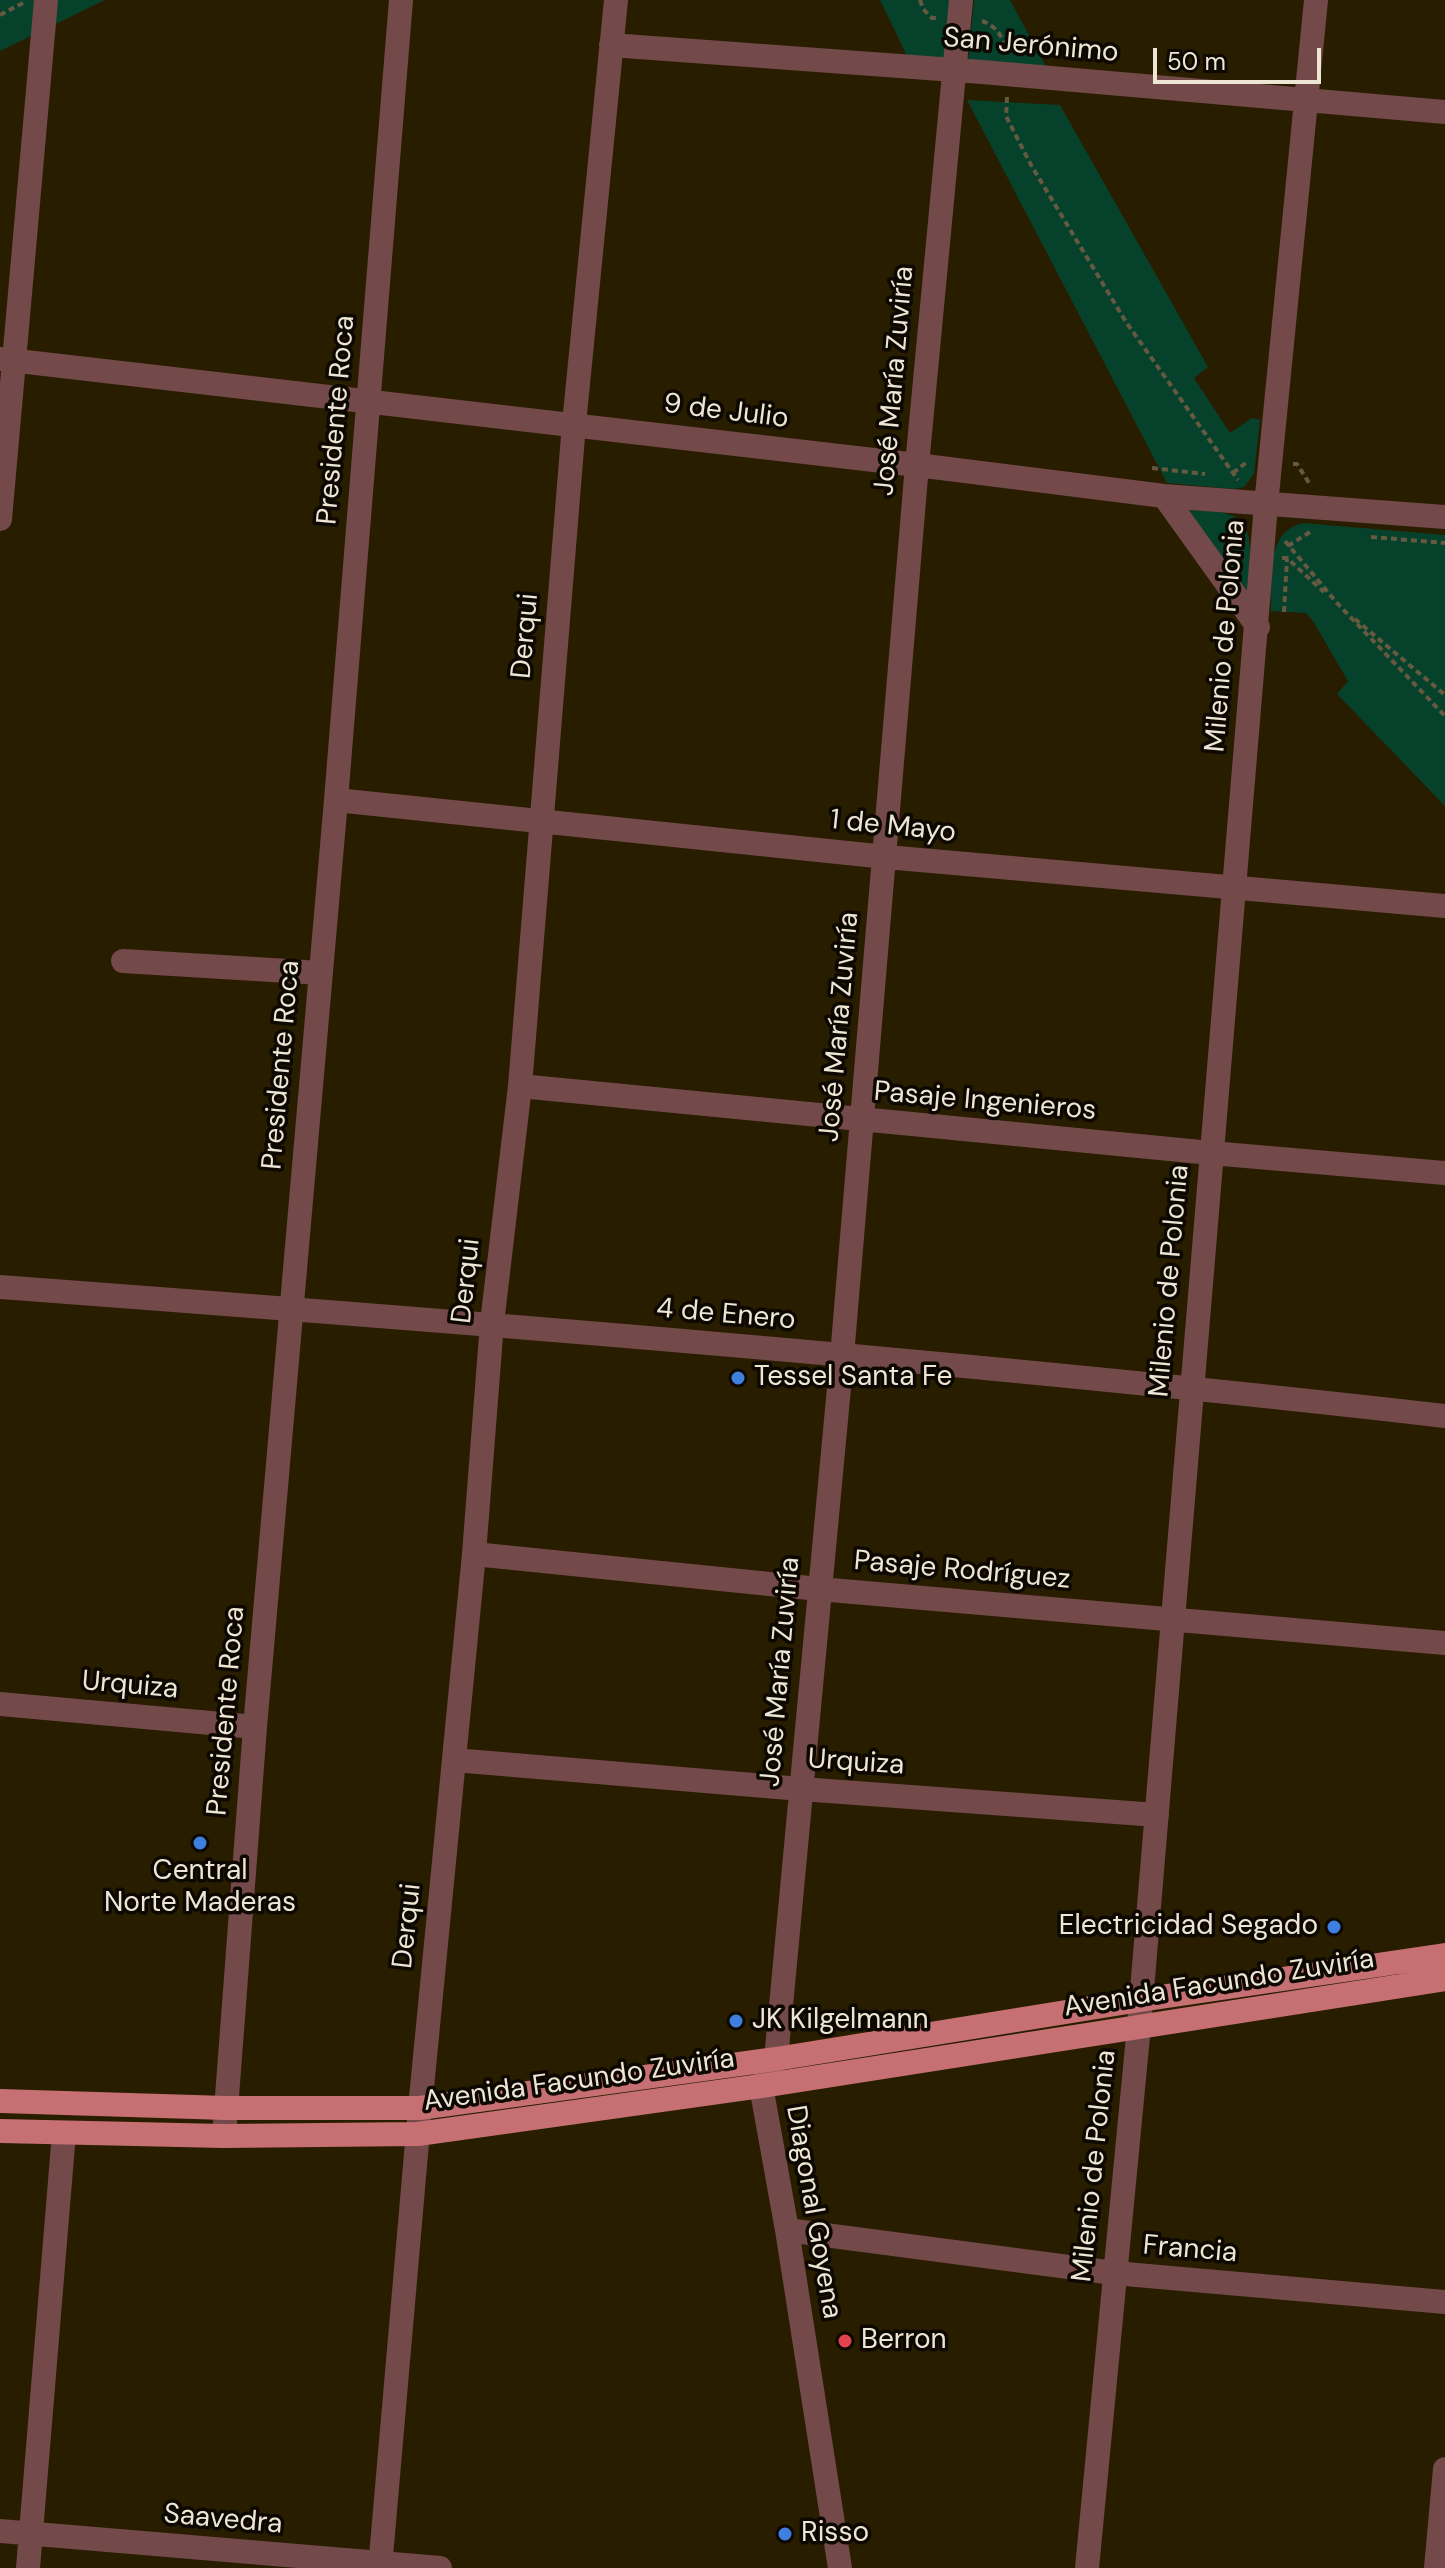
<!DOCTYPE html>
<meta charset="utf-8">
<style>
body{margin:0}
#map{position:relative;width:1445px;height:2568px;overflow:hidden;background:#291d00;font-family:"DM Sans",sans-serif}
canvas{display:block}
.scale{position:absolute;left:1153px;top:48px;width:168px;height:36px;box-sizing:border-box;border:4px solid #eee6d5;border-top:0;padding-left:10px;font-size:24px;line-height:28px;white-space:nowrap;color:#eee6d5;-webkit-text-stroke:6px #0d0801;paint-order:stroke}
</style>
<div id="map">
<canvas width="1445" height="2568"></canvas>
<div class="scale">50 m</div>
</div>
<script>
const ctx = document.querySelector('canvas').getContext('2d');
ctx.lineJoin = 'round';
function fillPath(path, color) {
  ctx.fillStyle = color;
  ctx.fill(path, 'evenodd');
}
function stroke(path, color, width, dash) {
  ctx.strokeStyle = color;
  ctx.lineWidth = width;
  ctx.lineCap = dash ? 'butt' : 'round';
  ctx.setLineDash(dash || []);
  ctx.stroke(path);
}
function label(font, color, halo, rows, align = 'center') {
  ctx.font = font + ' "DM Sans",sans-serif';
  ctx.lineWidth = 7;
  ctx.setLineDash([]);
  ctx.textBaseline = 'middle';
  ctx.strokeStyle = halo;
  ctx.fillStyle = color;
  for (const [text, x, y, turn = 0] of rows) {
    ctx.save();
    ctx.translate(x, y);
    ctx.rotate((+turn || 0) * Math.PI / 180);
    ctx.textAlign = isNaN(turn) ? turn : align;
    if (halo) ctx.strokeText(text, 0, 0);
    ctx.fillText(text, 0, 0);
    ctx.restore();
  }
}
const green = new Path2D(`
 M 0,0 L 105,0 L 0,51 Z
 M 880,0 L 949,0 L 944,66 L 911,64 Z
 M 974,0 L 1010,0 L 1047,69 L 968,63 Z
 M 967,100 L 1060,105 L 1208,367 L 1194,378 L 1230,433 L 1252,418 L 1260,420 L 1254,474 L 1244,487 L 1234,489 L 1167,483 Z
 M 1186,510 C 1200,511 1218,510 1231,515 C 1259,525 1248,569 1247,592 Z
 M 1303,523 L 1445,535 L 1445,806 L 1337,694 L 1348,681 L 1313,621 L 1306,613 L 1271,611 C 1273,578 1264,533 1303,523 Z`);
const path = new Path2D(`
 M 920,0 L 923,9 L 932,18 L 937,18
 M 0,15 L 23,3
 M 982,21 C 997,26 1003,38 1008,52
 M 1007,97 L 1006,116 L 1031,165 L 1126,322 L 1238,480
 M 1293,464 L 1297,464 L 1311,486
 M 1152,468 L 1205,474
 M 1233,473 L 1248,461
 M 1371,537 L 1445,543
 M 1285,541 L 1337,603 L 1445,716
 M 1288,546 L 1310,532
 M 1282,558 L 1287,558 L 1324,592
 M 1284,612 L 1287,559
 M 1355,619 L 1445,695`);
const minor = new Path2D(`
 M 611,45 L 982,72 L 1445,112
 M 0,359 L 917,465 L 1164,496 L 1445,517
 M 1164,496 L 1258,627
 M 0,519 L 46,0
 M 336,800 L 886,857 L 1445,906
 M 123,961 L 321,973
 M 520,1086 L 1211,1153 L 1445,1173
 M 0,1287 C 482,1323 964,1361 1445,1416
 M 474,1554 L 819,1589 L 1445,1643
 M 0,1704 L 255,1727
 M 454,1760 L 801,1789 L 1157,1815
 M 224,2136 L 255,1727 L 336,800 L 401,0
 M 787,2230 L 1114,2273 L 1445,2302
 M 0,2531 L 440,2568
 M 28,2568 L 64,2133
 M 380,2568 L 420,2108 L 474,1554 L 492,1323 L 520,1086 L 574,424 L 616,0
 M 840,2568 L 787,2230 L 761,2086 L 776,2059 L 842,1356 L 917,465 L 961,0
 M 1087,2568 L 1139,2026 L 1266,505 L 1316,0
 M 1436,2568 L 1445,2469`);
const major = new Path2D(`
 M 0,2101 L 226,2108 L 420,2108 L 776,2059 L 1140,2000 L 1445,1955
 M 0,2131 L 224,2136 L 418,2134 L 761,2086 L 1445,1979`);
const markers = [
 [738,1378,8,"#3f7fe0"],
 [200,1843,8,"#3f7fe0"],
 [1334,1927,8,"#3f7fe0"],
 [736,2021,8,"#3f7fe0"],
 [845,2341,8,"#e0444e"],
 [785,2534,8,"#3f7fe0"]
];
const streetNames = [
 ["San Jerónimo",1031,46,5],
 ["José María Zuviría",895,381,-85],
 ["9 de Julio",726,412,7],
 ["Presidente Roca",337,420,-85],
 ["Derqui",526,636,-85],
 ["Milenio de Polonia",1226,636,-85],
 ["1 de Mayo",893,827,6],
 ["José María Zuviría",840,1027,-85],
 ["Presidente Roca",282,1065,-85],
 ["Pasaje Ingenieros",985,1102,5],
 ["Derqui",467,1281,-84],
 ["Milenio de Polonia",1170,1281,-85],
 ["4 de Enero",726,1315,5],
 ["Pasaje Rodríguez",962,1571,5],
 ["José María Zuviría",781,1672,-85],
 ["Urquiza",130,1686,5],
 ["Presidente Roca",227,1711,-85],
 ["Urquiza",856,1763,4],
 ["Derqui",408,1926,-84],
 ["Avenida Facundo Zuviría",1219,1984,-9],
 ["Avenida Facundo Zuviría",579,2081,-8],
 ["Milenio de Polonia",1095,2166,-84],
 ["Diagonal Goyena",813,2212,80],
 ["Francia",1190,2250,5],
 ["Saavedra",223,2520,5]
];
const poiNames = [
 ["Tessel Santa Fe",754,1378],
 ["Central",200,1872,"center"],
 ["Norte Maderas",200,1904,"center"],
 ["Electricidad Segado",1318,1927,"right"],
 ["JK Kilgelmann",752,2021],
 ["Berron",861,2341],
 ["Risso",801,2534]
];
fillPath(green, '#06422b');
stroke(path, '#655a41', 4, [6, 4]);
stroke(minor, '#73494a', 24);
stroke(major, '#c67073', 24);
for (const [x, y, r, color] of markers) {
  const dot = new Path2D();
  dot.arc(x, y, r, 0, 2 * Math.PI);
  ctx.fillStyle = color;
  ctx.fill(dot);
  stroke(dot, '#0d0801', 3);
}
label('28px', '#eee6d5', '#0d0801', streetNames);
label('28px', '#eee6d5', '#0d0801', poiNames, 'left');
</script>
